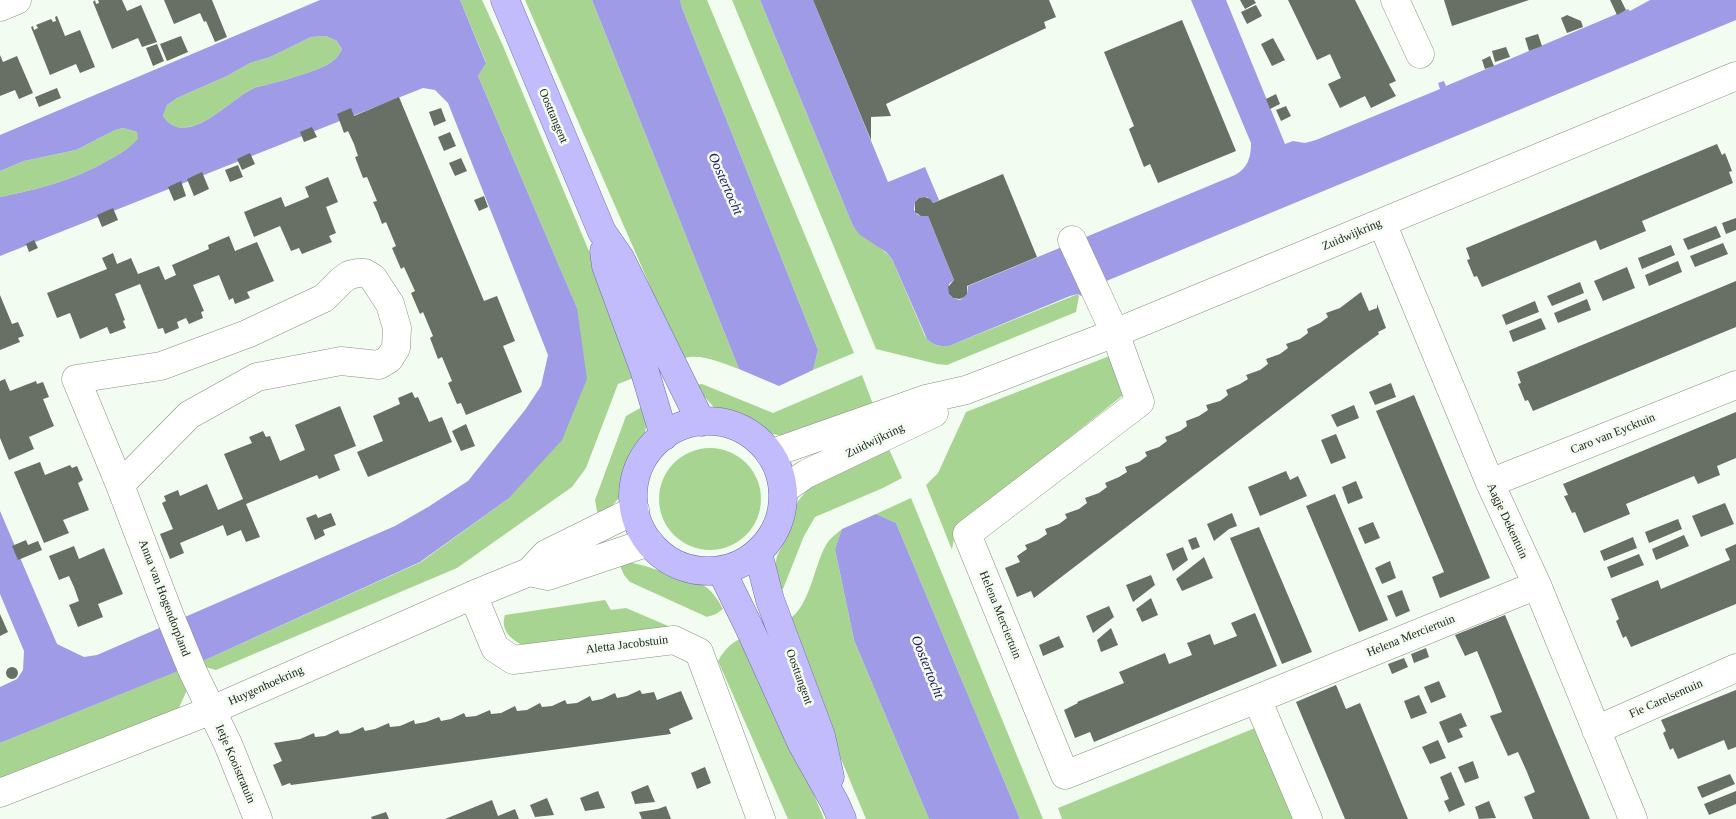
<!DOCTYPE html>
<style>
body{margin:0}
canvas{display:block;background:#f3fcf0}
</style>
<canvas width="1736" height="819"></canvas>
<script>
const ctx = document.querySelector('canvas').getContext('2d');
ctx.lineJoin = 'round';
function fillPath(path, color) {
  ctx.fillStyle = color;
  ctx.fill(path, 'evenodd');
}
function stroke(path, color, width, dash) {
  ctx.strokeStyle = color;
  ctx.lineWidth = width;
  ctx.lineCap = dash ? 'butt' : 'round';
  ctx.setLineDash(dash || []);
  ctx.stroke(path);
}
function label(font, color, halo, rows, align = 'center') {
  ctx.font = font + ' "Times New Roman",serif';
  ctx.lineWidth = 5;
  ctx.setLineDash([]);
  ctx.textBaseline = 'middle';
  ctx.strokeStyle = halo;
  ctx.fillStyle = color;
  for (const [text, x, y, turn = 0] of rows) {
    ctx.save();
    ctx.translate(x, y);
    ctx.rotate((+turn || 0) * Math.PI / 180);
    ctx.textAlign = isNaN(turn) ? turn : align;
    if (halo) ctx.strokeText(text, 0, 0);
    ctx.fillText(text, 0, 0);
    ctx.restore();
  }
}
const green = new Path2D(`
 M 460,0 L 482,0 L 503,46 L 641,375 L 618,384 L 586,468 L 572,487 L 457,568 L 216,670 L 205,667 L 203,661 L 421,562 L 508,499 L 577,308 L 478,76 L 486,62 Z
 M 525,0 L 592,0 L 739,369 C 723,364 699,352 682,359 Z
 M 680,0 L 707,0 L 854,353 L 813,370 L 818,350 L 682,8 Z
 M 732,0 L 760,0 L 853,226 C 864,240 881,245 892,259 L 925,336 C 931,345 939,347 949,346 L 1078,294 L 1079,296 L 1076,312 L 947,365 L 937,364 L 876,349 Z
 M 326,36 L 337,41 L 342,49 C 339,55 336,59 330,63 C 323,69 280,82 269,84 C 264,86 259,86 254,88 C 234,98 208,125 188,127 C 176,129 170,126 163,116 L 167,105 L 177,98 L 227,76 L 250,63 L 270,57 L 311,37 Z
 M 123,128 L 137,132 L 139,139 C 129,149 118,155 107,161 C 72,181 39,189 0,197 L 0,171 L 24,161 L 76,150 L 115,130 Z
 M 1112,355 L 1127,392 L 963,522 L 954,538 L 952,550 L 926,485 L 938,473 L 966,412 Z
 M 862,375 L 874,407 L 784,436 L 772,434 L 745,421 L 719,413 L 694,385 L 702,384 L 773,413 Z
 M 642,407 C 653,429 639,448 631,469 C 628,477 626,487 622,494 C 616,503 608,509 599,515 L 597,511 L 595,500 L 626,416 Z
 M 888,447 L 902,478 L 883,488 L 815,517 L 804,536 L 783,589 L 778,590 L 774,568 L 777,556 L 787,536 L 798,501 L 814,482 Z
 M659 499a51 51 0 1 1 102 0a51 51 0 1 1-102 0Z
 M 911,498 L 1043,819 L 1020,819 L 896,523 L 876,514 Z
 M 842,529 L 835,549 L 854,640 L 929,819 L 866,819 L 784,622 C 810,611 813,567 826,545 C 830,538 836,534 842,529 Z
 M 624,562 C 647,564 664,573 684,580 C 691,582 701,583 706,587 C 714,593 718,600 723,609 L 716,614 L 707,617 L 630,582 L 624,575 L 620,566 Z
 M 605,600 L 611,610 L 626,608 L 673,628 L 523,645 C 511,640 500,630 505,615 Z
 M 748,635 L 824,819 L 788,819 L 718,661 C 726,647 733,641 748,635 Z
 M 180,670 L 188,688 L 177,712 L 0,785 L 0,743 Z
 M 1255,728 L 1293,819 L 1062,819 L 1058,808 Z`);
const water = new Path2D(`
 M 320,0 L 460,0 L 486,63 L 478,76 L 577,308 L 587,379 L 562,440 L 508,499 L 420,562 L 203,661 L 0,743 L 0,687 L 17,679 L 23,670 L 24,651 L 0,594 L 0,511 L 57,644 L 84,657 L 97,655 L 395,526 L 428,507 L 468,481 L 525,410 L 541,386 L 548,355 L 448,103 L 435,90 L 423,88 L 0,256 L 0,197 C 39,189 72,181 107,161 C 118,155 129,149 138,139 L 137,132 L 123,128 L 115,130 L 76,150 L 24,161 L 0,171 L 0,135 ZM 326,36 L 337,41 L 342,49 C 339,55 336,59 330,63 C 323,69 280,82 269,84 C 264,86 259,86 254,88 C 234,98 209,124 189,127 C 177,129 170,126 163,116 L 167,105 L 177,98 L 227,76 L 250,63 L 270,57 L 311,37 Z
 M 592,0 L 680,0 L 682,8 L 818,350 L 813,370 L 779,386 L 739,369 Z
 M 760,0 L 813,0 L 888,182 L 925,167 L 939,200 L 933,203 L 927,197 L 919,198 L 915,202 L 914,210 L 918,215 L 928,216 L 954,280 L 949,284 L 949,294 L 953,298 L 960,300 L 967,294 L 968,286 L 1235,175 C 1248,168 1251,157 1251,143 L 1191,0 L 1226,0 L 1285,144 L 1293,141 L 1305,143 L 1316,140 L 1440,89 L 1438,83 L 1444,81 L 1446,86 L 1626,10 L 1628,9 L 1630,11 L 1650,0 L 1736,0 L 1736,20 L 1104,282 L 1105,286 L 1081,296 L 1078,294 L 1070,296 L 949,346 C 940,347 933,345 927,339 L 892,259 L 886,252 L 860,235 L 853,226 Z
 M 876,514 L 896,523 L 1020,819 L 929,819 L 854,640 L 835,549 L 842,529 Z`);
const building = new Path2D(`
 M 95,0 L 96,4 L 99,3 L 98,0 L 122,0 L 127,11 L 141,5 L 157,42 L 142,47 L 138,38 L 112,49 L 93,2 Z
 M 164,0 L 212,0 L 227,37 L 215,42 L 206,21 L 204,22 L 200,13 L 174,24 Z
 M 813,0 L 1049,0 L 1056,17 L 1044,22 L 1046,28 L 886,104 L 891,116 L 871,117 L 871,140 Z
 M 1240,0 L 1254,0 L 1256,3 L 1245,9 Z
 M 1288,0 L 1355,0 L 1396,81 L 1389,84 L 1396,96 L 1371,108 L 1365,96 L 1340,108 L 1328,84 L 1341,78 L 1330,54 L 1317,60 Z
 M 1444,0 L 1529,0 L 1452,26 Z
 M 1610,0 L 1621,0 L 1626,10 L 1617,15 Z
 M 1256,5 L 1262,16 L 1247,24 L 1241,12 Z
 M 1567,15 L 1581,21 L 1583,27 L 1567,33 L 1561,18 Z
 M 57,16 L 65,36 L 80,30 L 95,67 L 80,73 L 76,64 L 50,75 L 31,27 L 33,26 L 34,30 L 38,28 L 36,25 L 51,19 L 53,22 L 56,21 L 55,17 Z
 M 1182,20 L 1236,151 L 1158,183 L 1150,164 L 1144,167 L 1129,129 L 1134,126 L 1104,52 Z
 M 1538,34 L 1542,46 L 1529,51 L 1525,38 Z
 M 181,36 L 188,52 L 167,61 L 160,44 Z
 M 1273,38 L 1285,60 L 1272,66 L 1267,56 L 1274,52 L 1267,56 L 1261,44 Z
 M 157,44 L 164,61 L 153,66 L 146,48 Z
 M 1506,47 L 1510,57 L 1495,62 L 1492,51 Z
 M 0,55 L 3,62 L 17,56 L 33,93 L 19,99 L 15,90 L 0,96 Z
 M 1490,56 L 1494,66 L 1485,69 L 1482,60 Z
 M 57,88 L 61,98 L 39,107 L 35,97 Z
 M 1276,94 L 1280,104 L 1270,109 L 1266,99 Z
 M 399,97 L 484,301 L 497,296 L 515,341 L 503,346 L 522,392 L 466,415 L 461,403 L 457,404 L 448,383 L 452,381 L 442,357 L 438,359 L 430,338 L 433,336 L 423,312 L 420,314 L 411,293 L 415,291 L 404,267 L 401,269 L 392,248 L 396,246 L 386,222 L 382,224 L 378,213 L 373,202 L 377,201 L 367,177 L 363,178 L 355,157 L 358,156 L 354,144 L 348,131 L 344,133 L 337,114 L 351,108 L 354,116 Z
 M 1286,106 L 1291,116 L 1281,121 L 1276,110 Z
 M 441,108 L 446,121 L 434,126 L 429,112 Z
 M 312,127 L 317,137 L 304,142 L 300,132 Z
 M 450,132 L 456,146 L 444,151 L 438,137 Z
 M 1717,144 L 1722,155 L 1725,153 L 1732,171 L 1729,172 L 1733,183 L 1642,221 L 1646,231 L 1600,250 L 1596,240 L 1482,287 L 1477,276 L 1474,277 L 1467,260 L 1470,259 L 1466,248 Z
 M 250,153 L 255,164 L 242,170 L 237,159 Z
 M 461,158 L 467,171 L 455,176 L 449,163 Z
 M 238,165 L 243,177 L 230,182 L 225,170 Z
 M 202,172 L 209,189 L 194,196 L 187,179 Z
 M 1003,174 L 1037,257 L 967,286 L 967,294 L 964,297 L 960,299 L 953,298 L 949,294 L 948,287 L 954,280 L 928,216 L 921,216 L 915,212 L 915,202 L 919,198 L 925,197 L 930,199 L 933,203 Z
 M 328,177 L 338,202 L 326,207 L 336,233 L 329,236 L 332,242 L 302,254 L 299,248 L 291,251 L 280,226 L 254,237 L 244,212 L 281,197 L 285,207 L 309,197 L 305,187 Z
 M 181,181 L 186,196 L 174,201 L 168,187 Z
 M 484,196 L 488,207 L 479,211 L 474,200 Z
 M 113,208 L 118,220 L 102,227 L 97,215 Z
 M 1736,218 L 1736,230 L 1726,234 L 1722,223 Z
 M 1716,226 L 1721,237 L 1688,250 L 1683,239 Z
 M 229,236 L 235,251 L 257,242 L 274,281 L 247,292 L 250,298 L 235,304 L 233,298 L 229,300 L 219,275 L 193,285 L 204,311 L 201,312 L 203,318 L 189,324 L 186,318 L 177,322 L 179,328 L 165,334 L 163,328 L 158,329 L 140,284 L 115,294 L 125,320 L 123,321 L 126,328 L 110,334 L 107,327 L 80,339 L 70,313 L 57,318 L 47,293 L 107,269 L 102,258 L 113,253 L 117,264 L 131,258 L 138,274 L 159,266 L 165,280 L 176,275 L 172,265 L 209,249 L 208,245 Z
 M 34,240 L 38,248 L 29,252 L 26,244 Z
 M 1723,243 L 1728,254 L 1695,267 L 1690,256 Z
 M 1671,245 L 1675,255 L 1642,269 L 1638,258 Z
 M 1678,261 L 1682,272 L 1649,286 L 1645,275 Z
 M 1627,267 L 1635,288 L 1603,301 L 1594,281 Z
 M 1736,281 L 1736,327 L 1533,411 L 1528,400 L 1525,401 L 1518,384 L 1521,383 L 1517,372 Z
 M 1580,282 L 1584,293 L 1552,306 L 1547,296 Z
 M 1361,292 L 1369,311 L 1377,308 L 1377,304 L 1386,328 L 1378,332 L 1379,334 L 1357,350 L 1034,598 L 1031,591 L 1017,597 L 1005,568 L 1020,562 L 1017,556 L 1027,549 L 1025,545 L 1038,540 L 1047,534 L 1045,529 L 1059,524 L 1067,518 L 1065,514 L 1079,509 L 1087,503 L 1085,498 L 1099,493 L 1107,487 L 1105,483 L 1119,477 L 1127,472 L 1125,467 L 1139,462 L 1147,456 L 1145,452 L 1159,447 L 1167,441 L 1165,437 L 1180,431 L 1187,426 L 1186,421 L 1199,416 L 1208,410 L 1206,405 L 1220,401 L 1228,395 L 1226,390 L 1240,384 L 1248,379 L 1246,375 L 1260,370 L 1268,364 L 1266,359 L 1280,354 L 1288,348 L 1286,344 L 1300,339 L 1308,333 L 1307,329 L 1320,323 L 1328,317 L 1326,313 L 1340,308 Z
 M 0,295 L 12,324 L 18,322 L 24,336 L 18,338 L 20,342 L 0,350 Z
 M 1587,299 L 1591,310 L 1558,323 L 1554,313 Z
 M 1535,301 L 1539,312 L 1506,325 L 1502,315 Z
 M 1541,318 L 1546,329 L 1513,342 L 1509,331 Z
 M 5,379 L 10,391 L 36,381 L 37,384 L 43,382 L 49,397 L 43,399 L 54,426 L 29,437 L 34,449 L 9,460 L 0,438 L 0,381 Z
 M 1391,383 L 1396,397 L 1375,405 L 1369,392 Z
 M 412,392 L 415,398 L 418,397 L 429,422 L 442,417 L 452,442 L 368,477 L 357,452 L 383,441 L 373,416 L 400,404 L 398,398 Z
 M 1414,395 L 1490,578 L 1440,598 L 1432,577 L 1444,572 L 1376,411 Z
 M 1354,405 L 1359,418 L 1337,427 L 1331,415 Z
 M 340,406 L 356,446 L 334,455 L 340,470 L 319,479 L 317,475 L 246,504 L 260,537 L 246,542 L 241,530 L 227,536 L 223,525 L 180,543 L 184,553 L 170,559 L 160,534 L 173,529 L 162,503 L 166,501 L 164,496 L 178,490 L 180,496 L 207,484 L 218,510 L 243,499 L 224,454 L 252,443 L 249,437 L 263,431 L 266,437 L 270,436 L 280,461 L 305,450 L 295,425 Z
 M 1736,412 L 1736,458 L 1717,466 L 1720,475 L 1698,484 L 1694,476 L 1626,504 L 1630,514 L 1584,533 L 1575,512 L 1572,513 L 1564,496 L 1568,495 L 1563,484 Z
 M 466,424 L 475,446 L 461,451 L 452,431 Z
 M 1336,434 L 1346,458 L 1331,464 L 1321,440 Z
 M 40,462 L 45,475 L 70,465 L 72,468 L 77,466 L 83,480 L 78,483 L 89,510 L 63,520 L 69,533 L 44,543 L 14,472 Z
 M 1286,471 L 1290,480 L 1298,476 L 1307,496 L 1260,516 L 1248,487 Z
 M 1356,481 L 1363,498 L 1348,504 L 1342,487 Z
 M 1335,494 L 1388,620 L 1359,632 L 1306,506 Z
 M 1725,503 L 1734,524 L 1701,537 L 1692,516 Z
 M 331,513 L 336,525 L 323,530 L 325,535 L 315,540 L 306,518 L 316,514 L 318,518 Z
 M 1232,513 L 1237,526 L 1229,529 L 1214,541 L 1207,524 Z
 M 1678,519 L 1682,529 L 1649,543 L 1645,532 Z
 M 1373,522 L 1380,538 L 1365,544 L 1358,528 Z
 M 1259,527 L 1312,652 L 1282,664 L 1230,538 Z
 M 1684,535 L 1689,546 L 1656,560 L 1652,549 Z
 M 1196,537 L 1200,547 L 1192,550 L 1188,540 Z
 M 1633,537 L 1637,548 L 1604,561 L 1600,551 Z
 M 26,540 L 28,545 L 38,541 L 42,550 L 18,560 L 12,546 Z
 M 1736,544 L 1736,604 L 1631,647 L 1626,636 L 1623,638 L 1616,621 L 1619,619 L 1611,599 L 1658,580 L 1661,589 L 1730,560 L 1725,549 Z
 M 74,546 L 79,559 L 104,548 L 123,594 L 98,604 L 103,617 L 78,627 L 69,605 L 79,601 L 74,587 L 69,576 L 59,580 L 49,556 Z
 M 1183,547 L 1188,560 L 1173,571 L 1166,554 Z
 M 1639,554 L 1644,565 L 1611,578 L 1607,567 Z
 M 1204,557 L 1213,578 L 1182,591 L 1176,579 Z
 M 1390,561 L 1396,578 L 1382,584 L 1375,568 Z
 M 1151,575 L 1155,585 L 1133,602 L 1126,585 Z
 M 1402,590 L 1410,611 L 1396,617 L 1387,596 Z
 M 1151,598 L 1158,615 L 1142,622 L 1136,609 Z
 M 1109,606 L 1114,617 L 1093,633 L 1086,616 Z
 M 1255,613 L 1277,666 L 1094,742 L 1090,732 L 1075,738 L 1064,710 L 1078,703 L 1077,702 L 1124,683 L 1119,672 L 1165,653 L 1169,664 L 1192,655 L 1187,643 L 1210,634 L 1214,645 L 1237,636 L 1231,623 Z
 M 0,614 L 8,632 L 0,636 Z
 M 1505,615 L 1547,716 L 1590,819 L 1533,819 L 1524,797 L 1535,792 L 1527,772 L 1518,752 L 1508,756 L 1490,716 L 1502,712 L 1494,692 L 1477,651 L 1465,656 L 1455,635 Z
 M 1111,628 L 1118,645 L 1101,652 L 1097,640 Z
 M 1059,636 L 1064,647 L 1043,656 L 1039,645 Z
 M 1426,648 L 1429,657 L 1414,663 L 1411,654 Z
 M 1404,658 L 1408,667 L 1392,674 L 1388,664 Z
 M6 673a6 6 0 1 1 12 0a6 6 0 1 1-12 0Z
 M 1439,681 L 1446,697 L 1431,703 L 1424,687 Z
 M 1336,685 L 1346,709 L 1360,703 L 1408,819 L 1345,819 L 1296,702 Z
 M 640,690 L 642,694 L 654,692 L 657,700 L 681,691 L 693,719 L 669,729 L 671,734 L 291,785 L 290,783 L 282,786 L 273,765 L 282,761 L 274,743 L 300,739 L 314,733 L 315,737 L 325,736 L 338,730 L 340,734 L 350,733 L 363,727 L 365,731 L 375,729 L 389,723 L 390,727 L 400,726 L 414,720 L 415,724 L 426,722 L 439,717 L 441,721 L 451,719 L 464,713 L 466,717 L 476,716 L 490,710 L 491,714 L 501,713 L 515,706 L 517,711 L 527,710 L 540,703 L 542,707 L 552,706 L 565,700 L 567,704 L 577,703 L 590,696 L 592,701 L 602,699 L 615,693 L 617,698 L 627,696 Z
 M 1736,690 L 1736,747 L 1728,750 L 1724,740 L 1678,759 L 1673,748 L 1670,750 L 1663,733 L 1666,731 L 1661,720 Z
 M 1419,695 L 1427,713 L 1411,719 L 1404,701 Z
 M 1461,713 L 1467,726 L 1459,729 L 1463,737 L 1448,743 L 1439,722 Z
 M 1438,740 L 1446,758 L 1430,764 L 1422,747 Z
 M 1473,761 L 1479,778 L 1465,783 L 1458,767 Z
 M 705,767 L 711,783 L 697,789 L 691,773 Z
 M 1451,772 L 1465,805 L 1449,812 L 1444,801 L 1449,799 L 1440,777 Z
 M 1730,774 L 1735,784 L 1702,798 L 1697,787 Z
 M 648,785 L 655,802 L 635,804 L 631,792 Z
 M 598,791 L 605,808 L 585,811 L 580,798 Z
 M 1736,791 L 1736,804 L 1709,815 L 1704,804 Z
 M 547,798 L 554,815 L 535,817 L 530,805 Z
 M 492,800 L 498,816 L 515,809 L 519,819 L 445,819 Z
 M 1489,801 L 1496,818 L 1479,819 L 1475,807 Z
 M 666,806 L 671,819 L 642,819 L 639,812 L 658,809 Z
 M 386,812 L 389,819 L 372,819 L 371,817 Z`);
const minor = new Path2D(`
 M 1395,0 L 1420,54
 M 0,7 L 17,0
 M 1382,223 L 1490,483 L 1537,585 L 1633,819
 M 1072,240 L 1115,333 L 1140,402 L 967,534 L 1065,775 L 1257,699 L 1537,585
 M 358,273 L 365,273 L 373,278 L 390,304 L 397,328 L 396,348 L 389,359 L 379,365 L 341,361 L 257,377 L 189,415 L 120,485 L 76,379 L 161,366 L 247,334 L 324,298 L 342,280 L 349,275 Z
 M 770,454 L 926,399 L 966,390 L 1115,333 L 1736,76
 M 1490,483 L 1736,385
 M 120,485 L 170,616 L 193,672 L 228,744 L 258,819
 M 783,490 L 806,474 L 934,413
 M 529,572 L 548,576 L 649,542
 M 473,595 L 495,648 L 513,660 L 674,640 L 699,652 L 761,819
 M 1257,699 L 1308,819
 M 1596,730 L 1736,668
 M 0,793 L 212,710 L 473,595 L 529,572 L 546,554 L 635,510`);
const major = new Path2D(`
 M 505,0 L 602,232 L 620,258 L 701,422
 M 604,251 L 606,266 L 644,369 L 664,436
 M633 496a75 75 0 1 1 150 0a75 75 0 1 1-150 0Z
 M 758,553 L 770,600 L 821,736 L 830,777
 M 721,570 L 749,627 L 802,744 L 835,803 L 842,819`);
const streetNames = [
 ["Oosttangent",553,116,67],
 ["Zuidwijkring",1352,235,-23],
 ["Caro van Eycktuin",1613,434,-22],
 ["Zuidwijkring",875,441,-26],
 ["Aagje Dekentuin",1507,521,65],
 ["Anna van Hogendorpland",164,598,69],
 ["Helena Merciertuin",1000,615,68],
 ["Helena Merciertuin",1411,636,-22],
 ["Aletta Jacobstuin",627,645,-7],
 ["Oosttangent",799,677,70],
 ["Huygenhoekring",266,686,-24],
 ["Fie Carelsentuin",1666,699,-24],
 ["Ietje Kooistratuin",235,764,67]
];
const waterNames = [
 ["Oostertocht",725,184,66],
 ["Oostertocht",927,667,68]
];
fillPath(green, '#a7d591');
fillPath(water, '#a09be6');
fillPath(building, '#686f64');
stroke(minor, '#878f83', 29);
stroke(major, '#716bae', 29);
stroke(minor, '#fff', 28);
stroke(major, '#c3bcfc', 28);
label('12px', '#232621', '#f3fcf0', streetNames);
label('italic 14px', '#291167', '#f3fcf0', waterNames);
</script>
